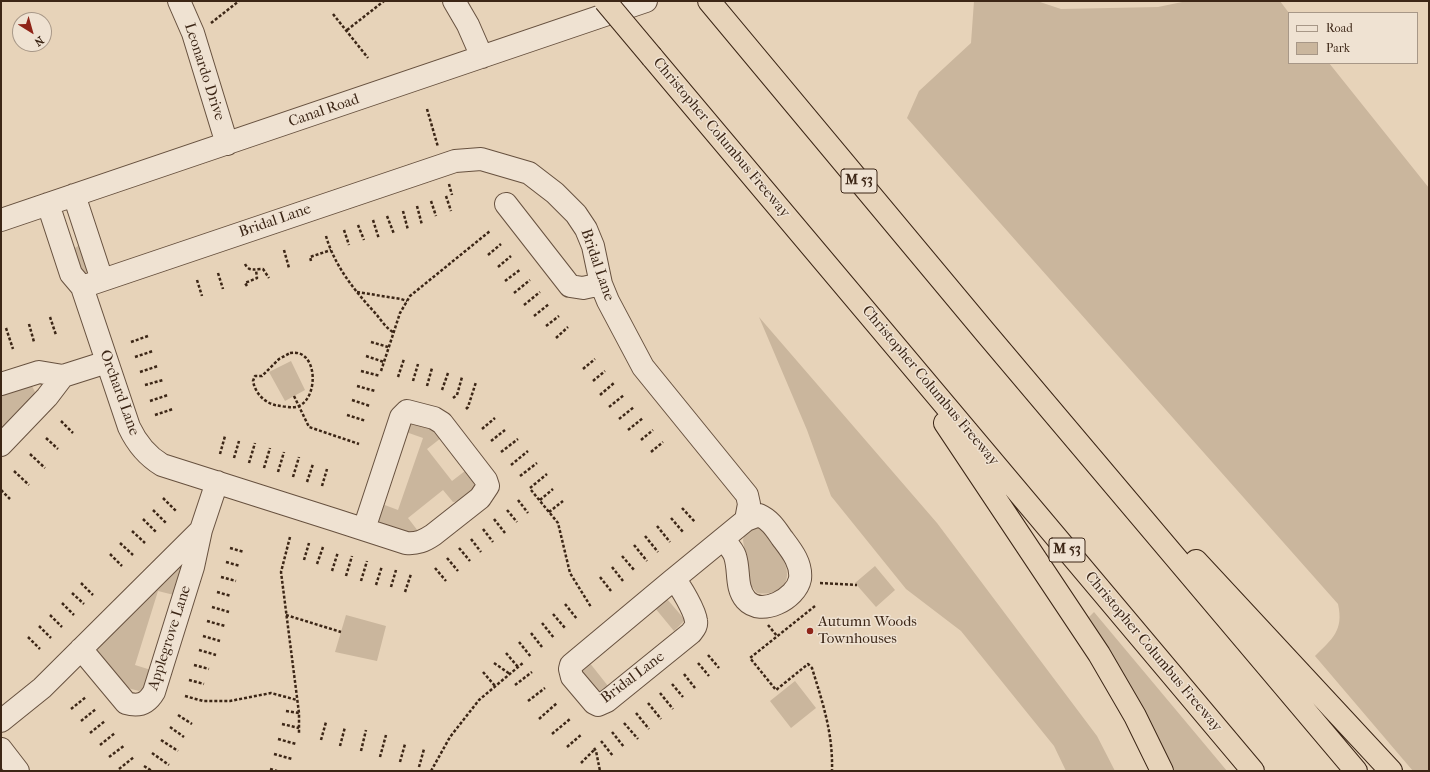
<!DOCTYPE html>
<style>
body{margin:0}
#map{position:relative;width:1430px;height:772px;overflow:hidden;background:#e7d3b9;font-family:"IM FELL French Canon",serif}
canvas{display:block}
.frame{position:absolute;inset:0;border:2px solid #3c2616;pointer-events:none}
.legend{position:absolute;left:1288px;top:12px;width:130px;height:52px;box-sizing:border-box;background:#efe2d2;border:1px solid #a79787;margin:0;padding:5px 7px;list-style:none;font-size:12px;color:#3c2616}
.legend li{display:flex;align-items:center;gap:8px;height:20px}
.legend b{width:20px;border:1px solid #a79787}
.north{position:absolute;left:12px;top:12px;width:40px;height:40px;box-sizing:border-box;background:#efe2d2;border:1px solid #a79787;border-radius:50%;rotate:143deg;font-size:11px;font-weight:700;line-height:16px;text-align:center;color:#3c2616}
.north::after{content:'';display:block;margin:auto;width:14px;height:18px;background:#8f2418;clip-path:polygon(50% 0,100% 100%,50% 72%,0 100%)}
</style>
<div id="map">
<canvas width="1430" height="772"></canvas>
<div class="frame"></div>
<ul class="legend">
<li><b style="height:5px;background:#efe2d2"></b>Road</li>
<li><b style="height:11px;background:#cab69d"></b>Park</li>
</ul>
<div class="north">N</div>
</div>
<script>
const ctx = document.querySelector('canvas').getContext('2d');
ctx.lineJoin = 'round';
function fillPath(path, color) {
  ctx.fillStyle = color;
  ctx.fill(path, 'evenodd');
}
function stroke(path, color, width, dash) {
  ctx.strokeStyle = color;
  ctx.lineWidth = width;
  ctx.lineCap = dash ? 'butt' : 'round';
  ctx.setLineDash(dash || []);
  ctx.stroke(path);
}
function label(font, color, halo, rows, align = 'center') {
  ctx.font = font + ' "IM FELL French Canon",serif';
  ctx.lineWidth = 3;
  ctx.setLineDash([]);
  ctx.textBaseline = 'middle';
  ctx.strokeStyle = halo;
  ctx.fillStyle = color;
  for (const [text, x, y, turn = 0] of rows) {
    ctx.save();
    ctx.translate(x, y);
    ctx.rotate((+turn || 0) * Math.PI / 180);
    ctx.textAlign = isNaN(turn) ? turn : align;
    if (halo) ctx.strokeText(text, 0, 0);
    ctx.fillText(text, 0, 0);
    ctx.restore();
  }
}
const green = new Path2D(`
 M 974,1 L 1037,1 L 1061,9 L 1158,7 L 1187,1 L 1280,1 L 1289,13 L 1289,63 L 1329,63 L 1429,188 L 1429,771 L 1413,771 L 1315,656 C 1332,639 1344,631 1338,604 L 907,118 L 919,91 L 971,43 Z
 M 80,245 L 89,273 L 83,275 L 73,249 Z
 M 759,317 L 937,523 L 1097,736 L 1115,771 L 1066,771 L 1054,746 L 961,631 L 906,589 L 831,496 L 807,430 Z
 M 291,361 L 305,390 L 285,401 L 269,372 Z
 M 31,384 L 35,392 L 33,396 L 1,430 L 1,393 Z
 M 411,419 L 431,426 L 441,438 L 427,449 L 452,481 L 465,471 L 474,481 L 474,489 L 461,501 L 453,502 L 443,490 L 408,518 L 418,531 L 412,536 L 375,523 L 382,504 L 398,510 L 423,438 L 406,432 Z
 M 753,525 C 756,526 759,526 762,528 C 766,531 770,539 773,543 C 783,557 798,581 775,591 C 769,594 764,594 757,593 L 749,583 L 743,540 L 745,533 Z
 M 181,563 L 183,565 L 174,595 L 158,591 L 135,665 L 151,670 L 145,687 L 139,691 L 124,687 L 98,653 L 98,646 Z
 M 875,566 L 895,590 L 876,607 L 855,583 Z
 M 667,599 L 685,620 L 674,631 L 655,608 Z
 M 1094,612 L 1227,771 L 1173,771 L 1114,657 L 1089,617 Z
 M 346,615 L 386,626 L 377,661 L 335,652 Z
 M 589,662 L 608,686 L 600,692 L 582,672 L 581,670 Z
 M 795,681 L 816,708 L 791,728 L 770,701 Z`);
const path = new Path2D(`
 M 333,14 L 368,58
 M 211,23 L 239,1
 M 347,30 L 384,1
 M 427,109 L 438,147
 M 449,184 L 452,195
 M 446,196 L 451,211
 M 431,201 L 436,216
 M 417,206 L 422,225
 M 403,211 L 408,230
 M 387,216 L 394,234
 M 373,220 L 379,239
 M 358,225 L 364,240
 M 344,230 L 349,245
 M 326,236 C 335,267 355,291 376,314 C 381,320 386,328 393,332
 M 284,250 L 289,268
 M 488,255 L 501,244
 M 311,261 L 310,257 L 331,250
 M 245,264 C 249,272 255,269 263,269 L 269,278
 M 498,267 L 511,256
 M 218,273 L 223,289
 M 197,280 L 202,296
 M 505,281 L 521,269
 M 247,286 L 245,283 L 257,278 L 256,270
 M 357,292 L 401,299 L 407,301
 M 514,293 L 530,280
 M 524,305 L 540,292
 M 534,316 L 549,304
 M 50,317 L 56,335
 M 29,324 L 34,342
 M 546,326 L 559,316
 M 6,328 L 13,349
 M 556,338 L 568,327
 M 131,342 L 148,336
 M 371,342 L 388,347
 M 290,353 C 318,348 319,397 299,406 C 292,409 282,406 275,405 C 263,402 255,392 253,381 L 255,376 L 262,376 L 279,359 Z
 M 366,356 L 384,362
 M 135,357 L 153,351
 M 583,369 L 595,359
 M 361,371 L 380,376
 M 381,371 L 400,313 L 410,296 L 490,231
 M 140,372 L 158,366
 M 398,377 L 404,359
 M 413,381 L 418,364
 M 593,381 L 605,371
 M 145,385 L 163,380
 M 357,386 L 375,391
 M 427,386 L 432,368
 M 442,390 L 448,373
 M 600,395 L 614,383
 M 294,396 L 309,427 L 359,444
 M 453,398 L 457,395 L 462,377
 M 352,400 L 370,406
 M 150,401 L 168,395
 M 609,407 L 624,395
 M 466,409 L 468,407 L 476,382
 M 155,415 L 173,409
 M 347,415 L 366,421
 M 619,419 L 634,407
 M 61,421 L 73,433
 M 482,429 L 495,418
 M 628,430 L 643,418
 M 46,438 L 58,449
 M 641,440 L 653,430
 M 491,441 L 505,430
 M 501,452 L 518,439
 M 651,452 L 663,442
 M 30,454 L 45,468
 M 220,454 L 225,436
 M 234,458 L 239,441
 M 249,463 L 255,443
 M 511,465 L 528,451
 M 264,468 L 270,448
 M 14,471 L 29,485
 M 278,472 L 284,452
 M 520,476 L 537,463
 M 293,477 L 299,457
 M 307,482 L 313,464
 M 322,486 L 327,469
 M 530,488 L 547,474
 M 1,490 L 10,499
 M 531,490 L 558,523 L 570,573 L 591,607
 M 163,498 L 177,512
 M 518,500 L 528,513
 M 540,500 L 553,489
 M 682,508 L 695,522
 M 153,510 L 166,523
 M 507,510 L 517,522
 M 549,512 L 563,501
 M 671,518 L 683,532
 M 143,519 L 156,532
 M 494,519 L 505,533
 M 657,526 L 670,542
 M 483,529 L 493,542
 M 132,531 L 145,543
 M 645,536 L 658,552
 M 290,537 L 281,572 L 299,713 L 299,734
 M 471,539 L 481,552
 M 120,543 L 133,555
 M 634,545 L 647,561
 M 230,548 L 244,552
 M 459,548 L 470,561
 M 110,554 L 122,566
 M 622,556 L 635,571
 M 447,558 L 458,571
 M 304,560 L 309,543
 M 226,562 L 240,566
 M 317,564 L 323,547
 M 612,567 L 623,581
 M 435,568 L 446,581
 M 332,571 L 338,552
 M 346,576 L 352,556
 M 221,577 L 236,581
 M 600,577 L 611,591
 M 361,581 L 367,561
 M 81,583 L 93,595
 M 820,583 L 857,585
 M 376,585 L 382,566
 M 391,587 L 396,570
 M 217,592 L 231,596
 M 405,592 L 411,574
 M 72,593 L 84,604
 M 62,603 L 74,615
 M 565,604 L 577,619
 M 815,606 L 750,658 L 776,690 L 808,664 L 812,668 C 823,704 833,733 832,771
 M 212,607 L 229,612
 M 553,614 L 565,628
 M 50,615 L 62,627
 M 286,615 L 341,632
 M 207,621 L 225,626
 M 542,623 L 554,638
 M 768,625 L 777,636
 M 39,626 L 51,638
 M 531,633 L 542,647
 M 203,636 L 220,641
 M 28,637 L 40,649
 M 519,642 L 531,657
 M 199,650 L 216,655
 M 506,653 L 518,667
 M 708,655 L 719,668
 M 494,663 L 510,674
 M 698,663 L 709,676
 M 194,665 L 209,669
 M 483,672 L 495,686
 M 684,674 L 695,688
 M 189,680 L 204,684
 M 672,684 L 683,697
 M 515,685 L 532,672
 M 660,693 L 673,709
 M 185,696 L 203,701 L 230,701 L 271,693 L 297,700
 M 528,701 L 545,688
 M 648,703 L 661,719
 M 71,709 L 86,697
 M 286,711 L 299,713
 M 636,713 L 649,729
 M 178,715 L 192,724
 M 539,719 L 557,703
 M 81,721 L 96,709
 M 624,723 L 638,739
 M 282,724 L 299,728
 M 170,727 L 184,737
 M 612,732 L 624,747
 M 90,733 L 105,721
 M 552,734 L 570,719
 M 278,739 L 296,744
 M 161,740 L 178,751
 M 321,740 L 326,722
 M 601,741 L 613,756
 M 100,745 L 115,733
 M 340,746 L 345,727
 M 567,747 L 582,734
 M 594,748 L 596,751 L 600,771
 M 361,751 L 366,730
 M 152,753 L 169,765
 M 274,754 L 292,759
 M 109,757 L 125,745
 M 380,757 L 386,735
 M 400,762 L 405,744
 M 581,763 L 595,749
 M 144,766 L 152,771
 M 419,767 L 424,749
 M 119,769 L 134,757
 M 270,769 L 277,771
 M 431,771 L 450,737 L 479,700 L 524,662`);
const minor = new Path2D(`
 M 179,1 L 193,33 L 227,144
 M 454,1 L 468,25 L 482,57
 M 74,195 L 102,280
 M 48,204 L 71,274 L 82,287 L 129,427 C 137,444 147,456 162,465 L 335,520 L 406,543 C 417,544 424,541 433,535 L 480,498 L 488,486 L 486,480 L 442,423 L 434,418 L 407,411 L 401,417 L 364,529
 M 506,204 L 570,286 L 583,288 L 601,284
 M 1,220 L 646,1
 M 82,287 L 455,161 L 481,159 L 529,173 L 555,193 L 576,214 L 586,229 L 593,246 L 601,284 L 608,301 L 643,367 L 747,495 L 749,504 L 746,520 L 674,579 C 681,587 695,611 696,621 C 697,626 694,629 691,633 L 607,701 L 598,705 L 594,703 L 572,677 L 570,669 L 571,665 L 674,579
 M 1,384 L 39,372 L 63,376 L 107,362
 M 1,445 L 47,397 L 63,376
 M 723,539 C 727,544 733,550 735,556 C 740,571 735,587 746,600 C 761,617 796,599 800,579 C 802,563 791,550 782,538 C 775,528 770,520 759,515 L 746,520
 M 81,649 L 126,703 C 139,707 147,704 154,692 L 193,567 L 201,530
 M 1,721 L 42,688 L 201,530 L 217,482
 M 1,749 L 18,771`);
const highway = new Path2D(`
 M 709,1 L 985,332 L 1356,771
 M 652,57 L 1253,771
 M 945,423 L 1099,654 L 1135,716 L 1162,771
 M 1196,561 L 1391,771`);
const highwayBridge = new Path2D(`
 M 605,1 L 652,57`);
const markers = [
 [810,631,4,"#8f2418"]
];
const shields = [
 [859,181,36],
 [1067,550,36]
];
const shieldNames = [
 ["M 53",859,181],
 ["M 53",1067,550]
];
const streetNames = [
 ["Leonardo Drive",204,72,72],
 ["Canal Road",324,111,-19],
 ["Christopher Columbus Freeway",721,138,50],
 ["Bridal Lane",275,221,-19],
 ["Bridal Lane",597,265,71],
 ["Christopher Columbus Freeway",930,386,50],
 ["Orchard Lane",119,393,70],
 ["Applegrove Lane",170,638,-72],
 ["Christopher Columbus Freeway",1153,652,50],
 ["Bridal Lane",633,678,-37]
];
const poiNames = [
 ["Autumn Woods",818,622],
 ["Townhouses",818,639]
];
fillPath(green, '#cab69d');
stroke(minor, '#67513f', 24);
stroke(highway, '#3c2616', 24);
stroke(path, '#3c2616', 2.5, [3, 2]);
stroke(minor, '#efe2d2', 22);
stroke(highway, '#e7d3b9', 22);
stroke(highwayBridge, '#3c2616', 24, []);
stroke(highwayBridge, '#e7d3b9', 22);
for (const [x, y, r, color] of markers) {
  const dot = new Path2D();
  dot.arc(x, y, r, 0, 2 * Math.PI);
  ctx.fillStyle = color;
  ctx.fill(dot);
  stroke(dot, '#efe2d2', 1.5);
}
for (const [x, y, w] of shields) {
  const box = new Path2D();
  box.roundRect(x - w / 2, y - 12, w, 24, 3);
  ctx.fillStyle = '#efe2d2';
  ctx.fill(box);
  stroke(box, '#3c2616', 1);
}
label('bold 14px', '#3c2616', null, shieldNames);
label('15px', '#3c2616', '#efe2d2', streetNames);
label('15px', '#3c2616', '#efe2d2', poiNames, 'left');
</script>
